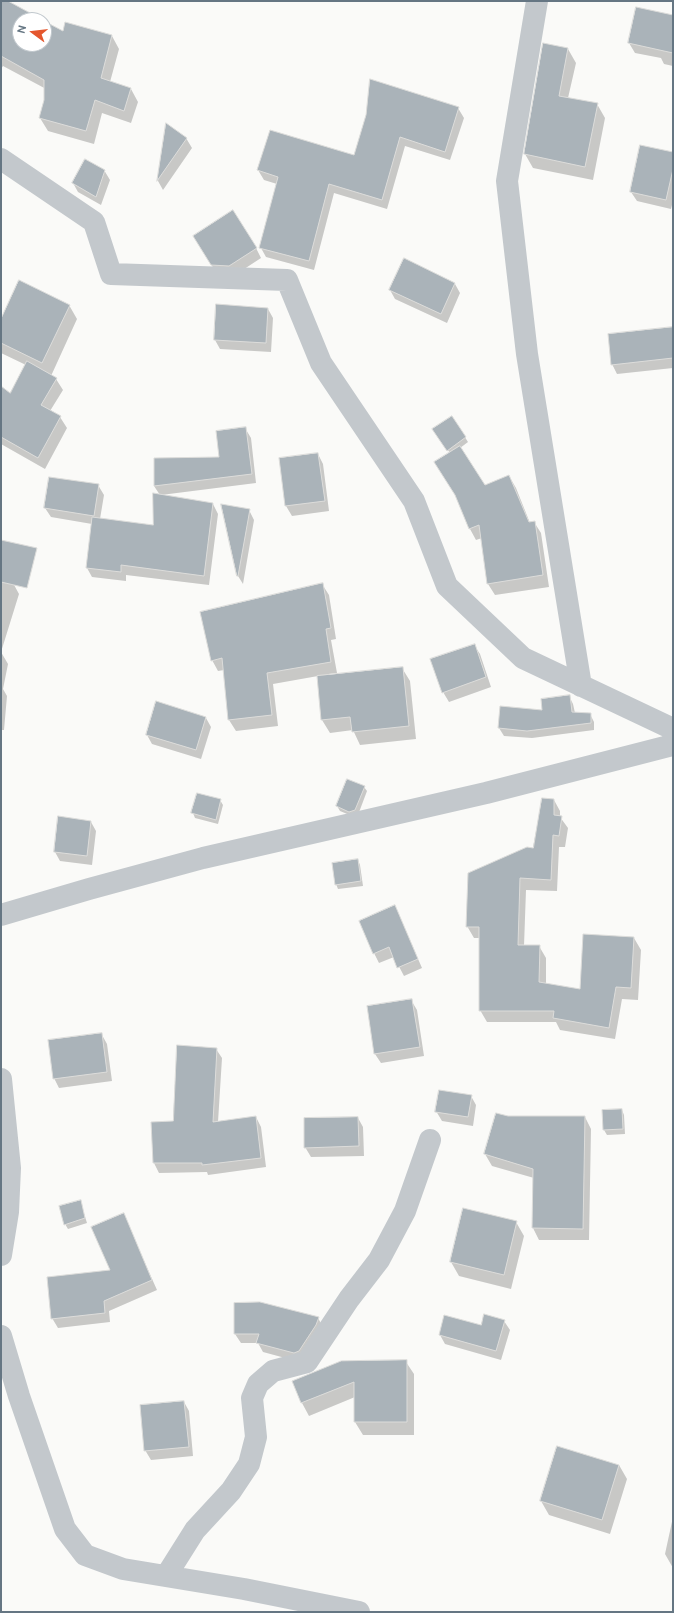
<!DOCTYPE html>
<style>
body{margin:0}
#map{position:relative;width:674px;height:1613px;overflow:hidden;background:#fafaf8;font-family:Ubuntu,sans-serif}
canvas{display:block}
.frame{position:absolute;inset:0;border:2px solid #657683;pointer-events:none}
.north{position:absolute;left:12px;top:12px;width:40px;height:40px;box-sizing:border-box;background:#fff;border:1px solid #c1c8cd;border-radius:50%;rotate:285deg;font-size:11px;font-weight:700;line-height:16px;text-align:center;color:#657683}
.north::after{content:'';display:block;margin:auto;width:14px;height:18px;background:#e4572e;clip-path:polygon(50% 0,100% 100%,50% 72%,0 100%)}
</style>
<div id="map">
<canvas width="674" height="1613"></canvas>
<div class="frame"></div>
<div class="north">N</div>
</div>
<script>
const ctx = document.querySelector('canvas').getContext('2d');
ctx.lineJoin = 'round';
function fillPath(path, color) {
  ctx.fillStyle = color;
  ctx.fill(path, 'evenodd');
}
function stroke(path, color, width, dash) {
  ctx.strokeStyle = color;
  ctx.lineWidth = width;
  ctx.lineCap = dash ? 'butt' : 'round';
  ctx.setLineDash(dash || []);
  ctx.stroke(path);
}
const shadow = new Path2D(`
 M 1,1 L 6,1 L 41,20 L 20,20 L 20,44 L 44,44 L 44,22 L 63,32 L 66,23 L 112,36 L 119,49 L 110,82 L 131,89 L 138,102 L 131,123 L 102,113 L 94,144 L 48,131 L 40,118 L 48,90 L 3,66 L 1,69 Z
 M 673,16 L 673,66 L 664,64 L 661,58 L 635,53 L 629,43 Z
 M 568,49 L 576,63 L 568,98 L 597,104 L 605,118 L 593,180 L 533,168 L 525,154 Z
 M 458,108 L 464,118 L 450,160 L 405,146 L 387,209 L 334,193 L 314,270 L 266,257 L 261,248 L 277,184 L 264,180 L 258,170 L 354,157 Z
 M 167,125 L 186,138 L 192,148 L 163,190 L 158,181 Z
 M 673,153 L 673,201 L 671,209 L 637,201 L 631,192 Z
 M 104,170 L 110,180 L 101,205 L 78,192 L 73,183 Z
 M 200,246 L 256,248 L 261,258 L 235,275 L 217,274 Z
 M 404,260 L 455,284 L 460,293 L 447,323 L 395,299 L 390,290 Z
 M 69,305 L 77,319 L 51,376 L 56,379 L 63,390 L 50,411 L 60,417 L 67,428 L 45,469 L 1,444 L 1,388 L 11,394 L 26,365 L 1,353 L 1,321 Z
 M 268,309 L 273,318 L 271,352 L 220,349 L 215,340 Z
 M 673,328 L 673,368 L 617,374 L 612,364 Z
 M 452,417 L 468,442 L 460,448 L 485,486 L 509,476 L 516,488 L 530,523 L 534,522 L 541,533 L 549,587 L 495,595 L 488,584 L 482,538 L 476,540 L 470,529 L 456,497 L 450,453 L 436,434 Z
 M 245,428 L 251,438 L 256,483 L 161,495 L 213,504 L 218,514 L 209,585 L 126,575 L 126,581 L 92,577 L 87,568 L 92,524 L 51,517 L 45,508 L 98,485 L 104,495 L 100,519 L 154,526 L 160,495 L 154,486 L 220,458 Z
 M 318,454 L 323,464 L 329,511 L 292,516 L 286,506 L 281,459 Z
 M 223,506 L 249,510 L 254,520 L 243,584 L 238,576 Z
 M 1,582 L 13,583 L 19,594 L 1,652 L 8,664 L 3,689 L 7,696 L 4,730 L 1,730 Z
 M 322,584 L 329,595 L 336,639 L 331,640 L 337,673 L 329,674 L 330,676 L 402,668 L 410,681 L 416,739 L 360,745 L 353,730 L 330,733 L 322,720 L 318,676 L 273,684 L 278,726 L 236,731 L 229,720 L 224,670 L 218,671 L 212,660 Z
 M 474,645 L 480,654 L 491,687 L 449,702 L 443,692 Z
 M 569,696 L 573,704 L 575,713 L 590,714 L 594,722 L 594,730 L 532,738 L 504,736 L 499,728 L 501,707 L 543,711 Z
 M 206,718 L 211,727 L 201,759 L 152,744 L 147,735 Z
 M 364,787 L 367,791 L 358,815 L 352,816 L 340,811 L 337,806 Z
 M 220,800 L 223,805 L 218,824 L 195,818 L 193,813 Z
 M 554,800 L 560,811 L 560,817 L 568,828 L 565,847 L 559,847 L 557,891 L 526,890 L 524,946 L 539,946 L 546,958 L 546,984 L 581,990 L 634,938 L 641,950 L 638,1000 L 622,999 L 615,1039 L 560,1030 L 556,1022 L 487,1022 L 480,1010 L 480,938 L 474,938 L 467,926 L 534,849 Z
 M 91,822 L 96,831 L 92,865 L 60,861 L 55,852 Z
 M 358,860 L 360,865 L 363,886 L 338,889 L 336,884 Z
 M 395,906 L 422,968 L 404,976 L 394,957 L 379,963 L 374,953 Z
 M 411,1000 L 417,1010 L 424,1056 L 381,1063 L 375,1054 Z
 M 102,1035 L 107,1044 L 112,1081 L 59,1088 L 54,1078 Z
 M 216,1049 L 222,1058 L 218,1122 L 256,1117 L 261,1127 L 266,1167 L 208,1175 L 207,1172 L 159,1173 L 154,1163 L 152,1123 L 174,1122 Z
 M 471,1096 L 476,1105 L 473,1126 L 442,1121 L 436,1111 Z
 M 622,1110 L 624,1115 L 625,1134 L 607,1135 L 604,1130 L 603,1111 Z
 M 508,1117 L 585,1117 L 591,1129 L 589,1240 L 539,1240 L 533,1228 L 534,1178 L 492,1166 L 485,1154 Z
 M 358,1118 L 363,1127 L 364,1156 L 311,1157 L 305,1147 Z
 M 80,1201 L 87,1223 L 68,1229 L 65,1224 Z
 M 123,1214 L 157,1290 L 109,1311 L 110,1322 L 58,1328 L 52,1318 L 111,1271 Z
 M 516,1222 L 524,1236 L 511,1289 L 459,1276 L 451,1262 Z
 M 318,1318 L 323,1327 L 300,1362 L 263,1352 L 258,1343 L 241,1343 L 235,1334 Z
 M 504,1321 L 510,1330 L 501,1360 L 445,1344 L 440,1335 Z
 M 406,1362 L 414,1374 L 414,1435 L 363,1435 L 355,1422 L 355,1397 L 309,1416 L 302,1403 L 293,1382 Z
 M 184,1402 L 189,1411 L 193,1456 L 151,1460 L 145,1450 Z
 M 619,1465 L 627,1479 L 610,1534 L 549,1515 L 541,1501 Z
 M 673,1517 L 673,1568 L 665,1554 Z`);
const building = new Path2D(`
 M 1,1 L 8,1 L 43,20 L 20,20 L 20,44 L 44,44 L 44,21 L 63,31 L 65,22 L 112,35 L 101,78 L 131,88 L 124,111 L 95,100 L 86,131 L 39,118 L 44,100 L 44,80 L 1,56 Z
 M 636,7 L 673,15 L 673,53 L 628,43 Z
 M 543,43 L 568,48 L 559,96 L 598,103 L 585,167 L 524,154 Z
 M 370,79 L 459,107 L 445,152 L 400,137 L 382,200 L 329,184 L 309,261 L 259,248 L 278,177 L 257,170 L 270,130 L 354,155 L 366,115 Z
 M 166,123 L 187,138 L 157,181 Z
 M 640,145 L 673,152 L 673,169 L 666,200 L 630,192 Z
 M 85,159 L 105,170 L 96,197 L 72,183 Z
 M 233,210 L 257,248 L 229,266 L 211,265 L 193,236 Z
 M 404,258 L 455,283 L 441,314 L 389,290 Z
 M 19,280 L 70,305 L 42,363 L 1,343 L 1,319 Z
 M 216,304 L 268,308 L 266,343 L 214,340 Z
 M 673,327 L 673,358 L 611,365 L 608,334 Z
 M 27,361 L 57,378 L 41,405 L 61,416 L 38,458 L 1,437 L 1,386 L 10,393 Z
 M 452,416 L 466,437 L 447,451 L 432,429 Z
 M 246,427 L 252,474 L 154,486 L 154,458 L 219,457 L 216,431 Z
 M 460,446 L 485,485 L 509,475 L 529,522 L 535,521 L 543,575 L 487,584 L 479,525 L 469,529 L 455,495 L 434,462 Z
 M 318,453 L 325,501 L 285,506 L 279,458 Z
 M 49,477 L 99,484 L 94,516 L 44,508 Z
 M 153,493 L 213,503 L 204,576 L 121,565 L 121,572 L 86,568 L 92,517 L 153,525 Z
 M 221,504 L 250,509 L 238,576 L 237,576 Z
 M 1,540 L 37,548 L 27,588 L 1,582 Z
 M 323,583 L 331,628 L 326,629 L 331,662 L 267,673 L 272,715 L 228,720 L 222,658 L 211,661 L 200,612 Z
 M 475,644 L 486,677 L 442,693 L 430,659 Z
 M 403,667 L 409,726 L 352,732 L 350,717 L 321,720 L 317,676 Z
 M 570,695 L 572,712 L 591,713 L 591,723 L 527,731 L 498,728 L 500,706 L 542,710 L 541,699 Z
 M 156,701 L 206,717 L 196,750 L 146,735 Z
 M 347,779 L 365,786 L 355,810 L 349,812 L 336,806 Z
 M 197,793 L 221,799 L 216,820 L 191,813 Z
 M 542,798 L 554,799 L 554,815 L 562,816 L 559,836 L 553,835 L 551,880 L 520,878 L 518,945 L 540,945 L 539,982 L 580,989 L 583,934 L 634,937 L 631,988 L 616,987 L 609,1028 L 553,1018 L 554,1011 L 479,1011 L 479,927 L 466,927 L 468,873 L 527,847 L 533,848 Z
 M 58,816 L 91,821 L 87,856 L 54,852 Z
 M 358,859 L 361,881 L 335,885 L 332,863 Z
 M 395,905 L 418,959 L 397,968 L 389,947 L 373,954 L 359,921 Z
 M 412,999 L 420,1047 L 374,1054 L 367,1006 Z
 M 102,1033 L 107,1072 L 53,1079 L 48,1040 Z
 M 177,1045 L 217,1048 L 213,1122 L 256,1116 L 261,1158 L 202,1165 L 202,1163 L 153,1163 L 151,1122 L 173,1121 Z
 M 439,1090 L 472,1095 L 468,1117 L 435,1112 Z
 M 622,1109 L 623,1129 L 603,1130 L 602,1110 Z
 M 496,1113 L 508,1116 L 585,1116 L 583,1229 L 532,1228 L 533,1169 L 484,1154 Z
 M 358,1117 L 359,1146 L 304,1148 L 304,1118 Z
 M 81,1200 L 85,1218 L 64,1225 L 59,1206 Z
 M 463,1208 L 517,1221 L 504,1275 L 450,1262 Z
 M 124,1213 L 152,1280 L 104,1301 L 105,1313 L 51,1319 L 47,1277 L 110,1270 L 91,1227 Z
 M 260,1302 L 319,1317 L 316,1325 L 299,1351 L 294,1353 L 256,1343 L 259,1334 L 234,1334 L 234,1303 Z
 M 484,1314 L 505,1320 L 496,1351 L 439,1335 L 444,1315 L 481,1325 Z
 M 407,1360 L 407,1422 L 354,1422 L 354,1382 L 301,1403 L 292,1381 L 341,1361 Z
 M 184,1401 L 189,1447 L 144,1451 L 140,1405 Z
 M 557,1446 L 619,1465 L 602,1520 L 540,1501 Z`);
const minor = new Path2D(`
 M 537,1 L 507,181 L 527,354 L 581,686
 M 1,159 L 94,222 L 111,274 L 287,280 L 321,363 L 414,501 L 447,586 L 523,658 L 673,729
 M 1,915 L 89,889 L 203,858 L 486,793 L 673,745
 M 1,1079 L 10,1168 L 8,1212 L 1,1255
 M 1,1336 L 19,1396 L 65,1529 L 85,1555 L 123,1569 L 244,1589 L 359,1612
 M 166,1576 L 195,1530 L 231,1491 L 249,1464 L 256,1437 L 252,1398 L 258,1384 L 273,1371 L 307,1362 L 349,1299 L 379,1260 L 405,1211 L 430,1140`);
fillPath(shadow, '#0003');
fillPath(building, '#aab3b9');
stroke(building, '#dcdcda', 1);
stroke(minor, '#c3c8cc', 22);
</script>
